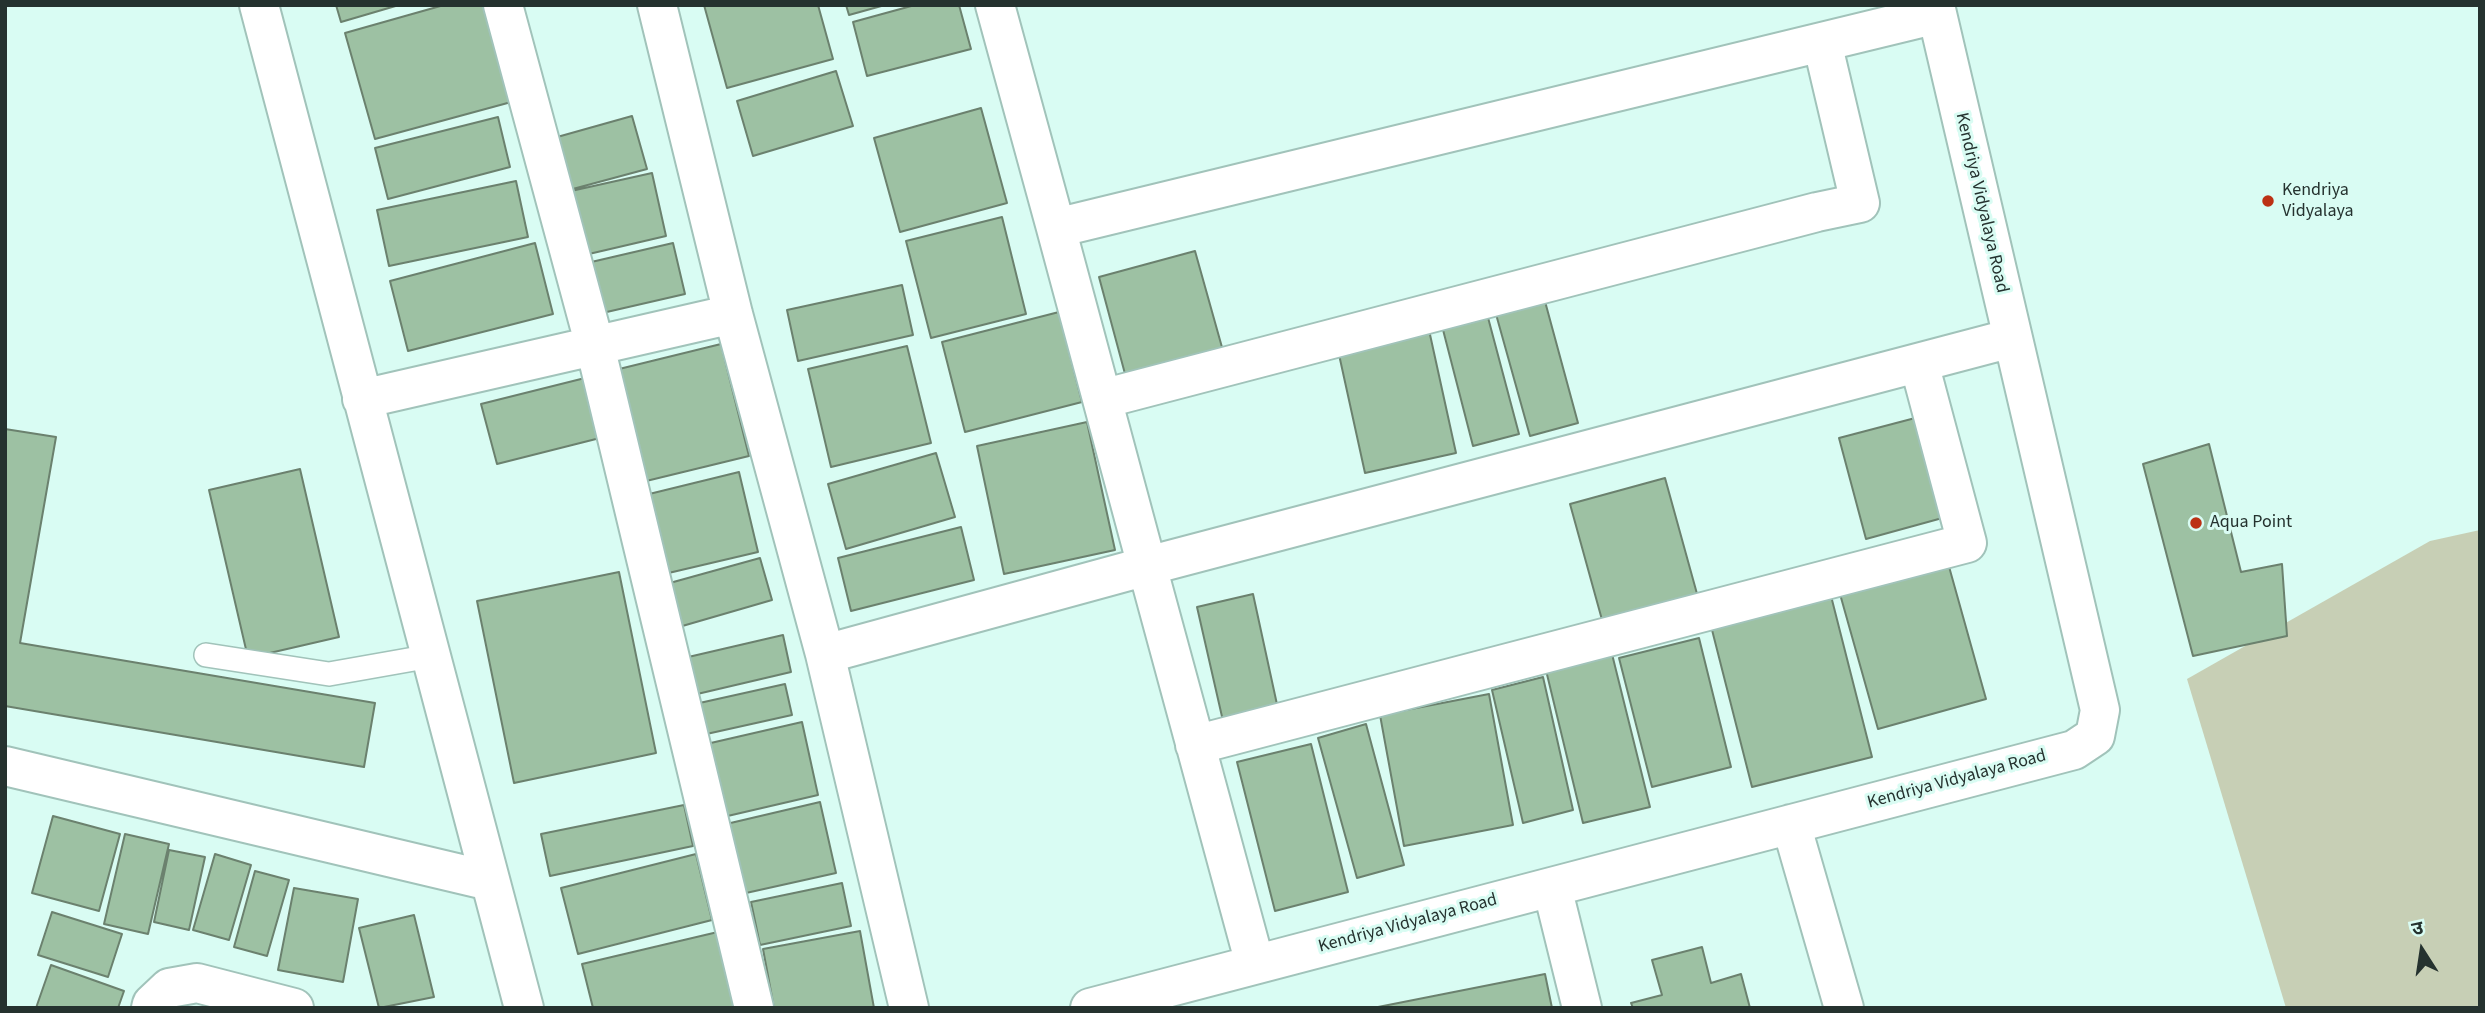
<!DOCTYPE html>
<meta charset="utf-8">
<style>
body{margin:0}
#map{position:relative;width:2485px;height:1013px;overflow:hidden;background:#d9fcf3;font-family:"Source Sans 3","Noto Sans Devanagari",sans-serif}
canvas{display:block}
.frame{position:absolute;inset:0;border:7px solid #25322f;pointer-events:none}
.north{position:absolute;left:2387px;top:915px;width:70px;height:70px;-webkit-text-stroke:5px #d9fcf3;paint-order:stroke;rotate:348deg;font-size:19px;font-weight:700;line-height:28px;text-align:center;color:#25322f}
.north::after{content:'';display:block;margin:auto;width:24px;height:32px;background:#25322f;clip-path:polygon(50% 0,100% 100%,50% 72%,0 100%)}
</style>
<div id="map">
<canvas width="2485" height="1013"></canvas>
<div class="frame"></div>
<div class="north">उ</div>
</div>
<script>
const ctx = document.querySelector('canvas').getContext('2d');
ctx.lineJoin = 'round';
function fillPath(path, color) {
  ctx.fillStyle = color;
  ctx.fill(path, 'evenodd');
}
function stroke(path, color, width, dash) {
  ctx.strokeStyle = color;
  ctx.lineWidth = width;
  ctx.lineCap = dash ? 'butt' : 'round';
  ctx.setLineDash(dash || []);
  ctx.stroke(path);
}
function label(font, color, halo, rows, align = 'center') {
  ctx.font = font + ' "Source Sans 3",sans-serif';
  ctx.lineWidth = 6;
  ctx.setLineDash([]);
  ctx.textBaseline = 'middle';
  ctx.strokeStyle = halo;
  ctx.fillStyle = color;
  for (const [text, x, y, turn = 0] of rows) {
    ctx.save();
    ctx.translate(x, y);
    ctx.rotate((+turn || 0) * Math.PI / 180);
    ctx.textAlign = isNaN(turn) ? turn : align;
    if (halo) ctx.strokeText(text, 0, 0);
    ctx.fillText(text, 0, 0);
    ctx.restore();
  }
}
const green = new Path2D(`
 M 2480,530 L 2480,1008 L 2286,1008 L 2187,679 L 2430,541 Z`);
const building = new Path2D(`
 M 336,5 L 399,5 L 341,22 Z
 M 444,5 L 499,5 L 526,98 L 375,139 L 345,33 Z
 M 704,5 L 818,5 L 833,59 L 727,88 Z
 M 846,5 L 885,5 L 849,15 Z
 M 915,5 L 959,5 L 971,49 L 867,76 L 853,22 Z
 M 836,71 L 853,126 L 753,156 L 737,101 Z
 M 981,108 L 1007,203 L 900,232 L 874,138 Z
 M 632,116 L 647,169 L 558,193 L 543,141 Z
 M 498,117 L 510,167 L 388,199 L 375,148 Z
 M 652,173 L 666,236 L 576,257 L 562,193 Z
 M 516,181 L 528,237 L 389,266 L 377,210 Z
 M 1002,217 L 1026,314 L 931,338 L 906,241 Z
 M 535,243 L 553,314 L 408,351 L 390,281 Z
 M 673,243 L 685,294 L 598,314 L 587,263 Z
 M 1195,251 L 1225,358 L 1128,385 L 1099,277 Z
 M 902,285 L 913,335 L 798,361 L 787,310 Z
 M 1543,294 L 1578,423 L 1530,436 L 1494,307 Z
 M 1486,310 L 1519,434 L 1473,446 L 1441,322 Z
 M 1059,312 L 1082,402 L 965,432 L 942,342 Z
 M 1429,330 L 1456,453 L 1365,473 L 1338,350 Z
 M 721,344 L 749,456 L 638,483 L 611,371 Z
 M 907,346 L 931,443 L 831,467 L 808,369 Z
 M 585,378 L 600,438 L 497,464 L 481,404 Z
 M 1919,417 L 1946,517 L 1866,539 L 1839,438 Z
 M 1087,422 L 1115,550 L 1004,574 L 977,446 Z
 M 5,429 L 56,437 L 20,643 L 375,703 L 364,767 L 5,706 Z
 M 2209,444 L 2241,572 L 2282,564 L 2287,636 L 2193,656 L 2143,464 Z
 M 936,453 L 955,517 L 846,549 L 828,484 Z
 M 300,469 L 339,637 L 248,658 L 209,490 Z
 M 739,472 L 758,552 L 660,575 L 641,496 Z
 M 1665,478 L 1699,601 L 1604,627 L 1570,504 Z
 M 961,527 L 974,580 L 851,611 L 838,558 Z
 M 760,558 L 772,600 L 672,629 L 659,586 Z
 M 1948,563 L 1986,699 L 1878,729 L 1840,594 Z
 M 619,572 L 656,753 L 514,783 L 477,601 Z
 M 1830,592 L 1872,757 L 1752,787 L 1710,622 Z
 M 1253,594 L 1278,709 L 1223,721 L 1197,607 Z
 M 783,635 L 791,672 L 693,695 L 684,658 Z
 M 1699,638 L 1731,767 L 1652,787 L 1619,658 Z
 M 1610,646 L 1650,807 L 1583,823 L 1544,662 Z
 M 1543,677 L 1573,810 L 1523,823 L 1492,690 Z
 M 785,684 L 792,715 L 702,735 L 695,704 Z
 M 1489,694 L 1513,825 L 1404,846 L 1380,715 Z
 M 802,722 L 818,795 L 719,818 L 702,745 Z
 M 1366,724 L 1404,865 L 1357,878 L 1318,738 Z
 M 1311,744 L 1348,892 L 1275,911 L 1237,762 Z
 M 820,802 L 836,873 L 737,895 L 722,825 Z
 M 684,805 L 693,846 L 550,876 L 541,834 Z
 M 53,816 L 120,834 L 99,911 L 32,893 Z
 M 125,834 L 169,844 L 148,934 L 104,924 Z
 M 169,850 L 205,857 L 189,930 L 154,922 Z
 M 215,854 L 251,865 L 229,940 L 193,930 Z
 M 696,854 L 712,920 L 578,954 L 561,888 Z
 M 255,871 L 289,880 L 267,956 L 234,947 Z
 M 842,883 L 851,926 L 760,945 L 751,902 Z
 M 294,888 L 358,899 L 343,982 L 278,970 Z
 M 52,912 L 122,934 L 108,977 L 38,955 Z
 M 414,915 L 434,997 L 379,1008 L 359,928 Z
 M 722,931 L 740,1008 L 593,1008 L 582,964 Z
 M 860,931 L 874,1008 L 774,1008 L 763,949 Z
 M 1702,947 L 1711,983 L 1741,974 L 1750,1008 L 1633,1008 L 1631,1003 L 1662,995 L 1652,960 Z
 M 51,965 L 124,991 L 118,1008 L 36,1008 Z
 M 1545,974 L 1552,1008 L 1373,1008 Z`);
const service = new Path2D(`
 M 206,655 L 329,674 L 431,656`);
const minor = new Path2D(`
 M 259,5 L 524,1008
 M 503,5 L 595,346 L 754,1008
 M 657,5 L 733,314 L 825,654
 M 995,5 L 1056,228
 M 1937,14 L 1056,228 L 1147,566 L 2012,338
 M 362,399 L 733,314
 M 1102,399 L 1817,212 L 1860,203 L 1822,42
 M 1195,745 L 1967,543 L 1919,363
 M 5,766 L 490,881
 M 1791,824 L 1844,1008
 M 1552,887 L 1582,1008
 M 151,1008 L 152,1004 L 169,988 L 197,983 L 294,1008
 M 909,1008 L 825,654 L 1147,566 L 1255,964
 M 1090,1008 L 2074,750 L 2095,736 L 2100,710 L 1935,5`);
const markers = [
 [2268,201,7,"#bc3114"],
 [2196,523,7,"#bc3114"]
];
const poiNames = [
 ["Kendriya",2282,191],
 ["Vidyalaya",2282,212],
 ["Aqua Point",2210,523]
];
const streetNames = [
 ["Kendriya Vidyalaya Road",1981,203,77],
 ["Kendriya Vidyalaya Road",1957,780,-15],
 ["Kendriya Vidyalaya Road",1408,924,-15]
];
fillPath(green, '#c7cfb5');
fillPath(building, '#9dc1a3');
stroke(building, '#6b816e', 2);
stroke(service, '#a1c3ba', 26);
stroke(minor, '#a1c3ba', 42);
stroke(service, '#fff', 23);
stroke(minor, '#fff', 38);
for (const [x, y, r, color] of markers) {
  const dot = new Path2D();
  dot.arc(x, y, r, 0, 2 * Math.PI);
  ctx.fillStyle = color;
  ctx.fill(dot);
  stroke(dot, '#d9fcf3', 2.5);
}
label('18px', '#25322f', '#d9fcf3', poiNames, 'left');
label('18px', '#25322f', '#d9fcf3', streetNames);
</script>
